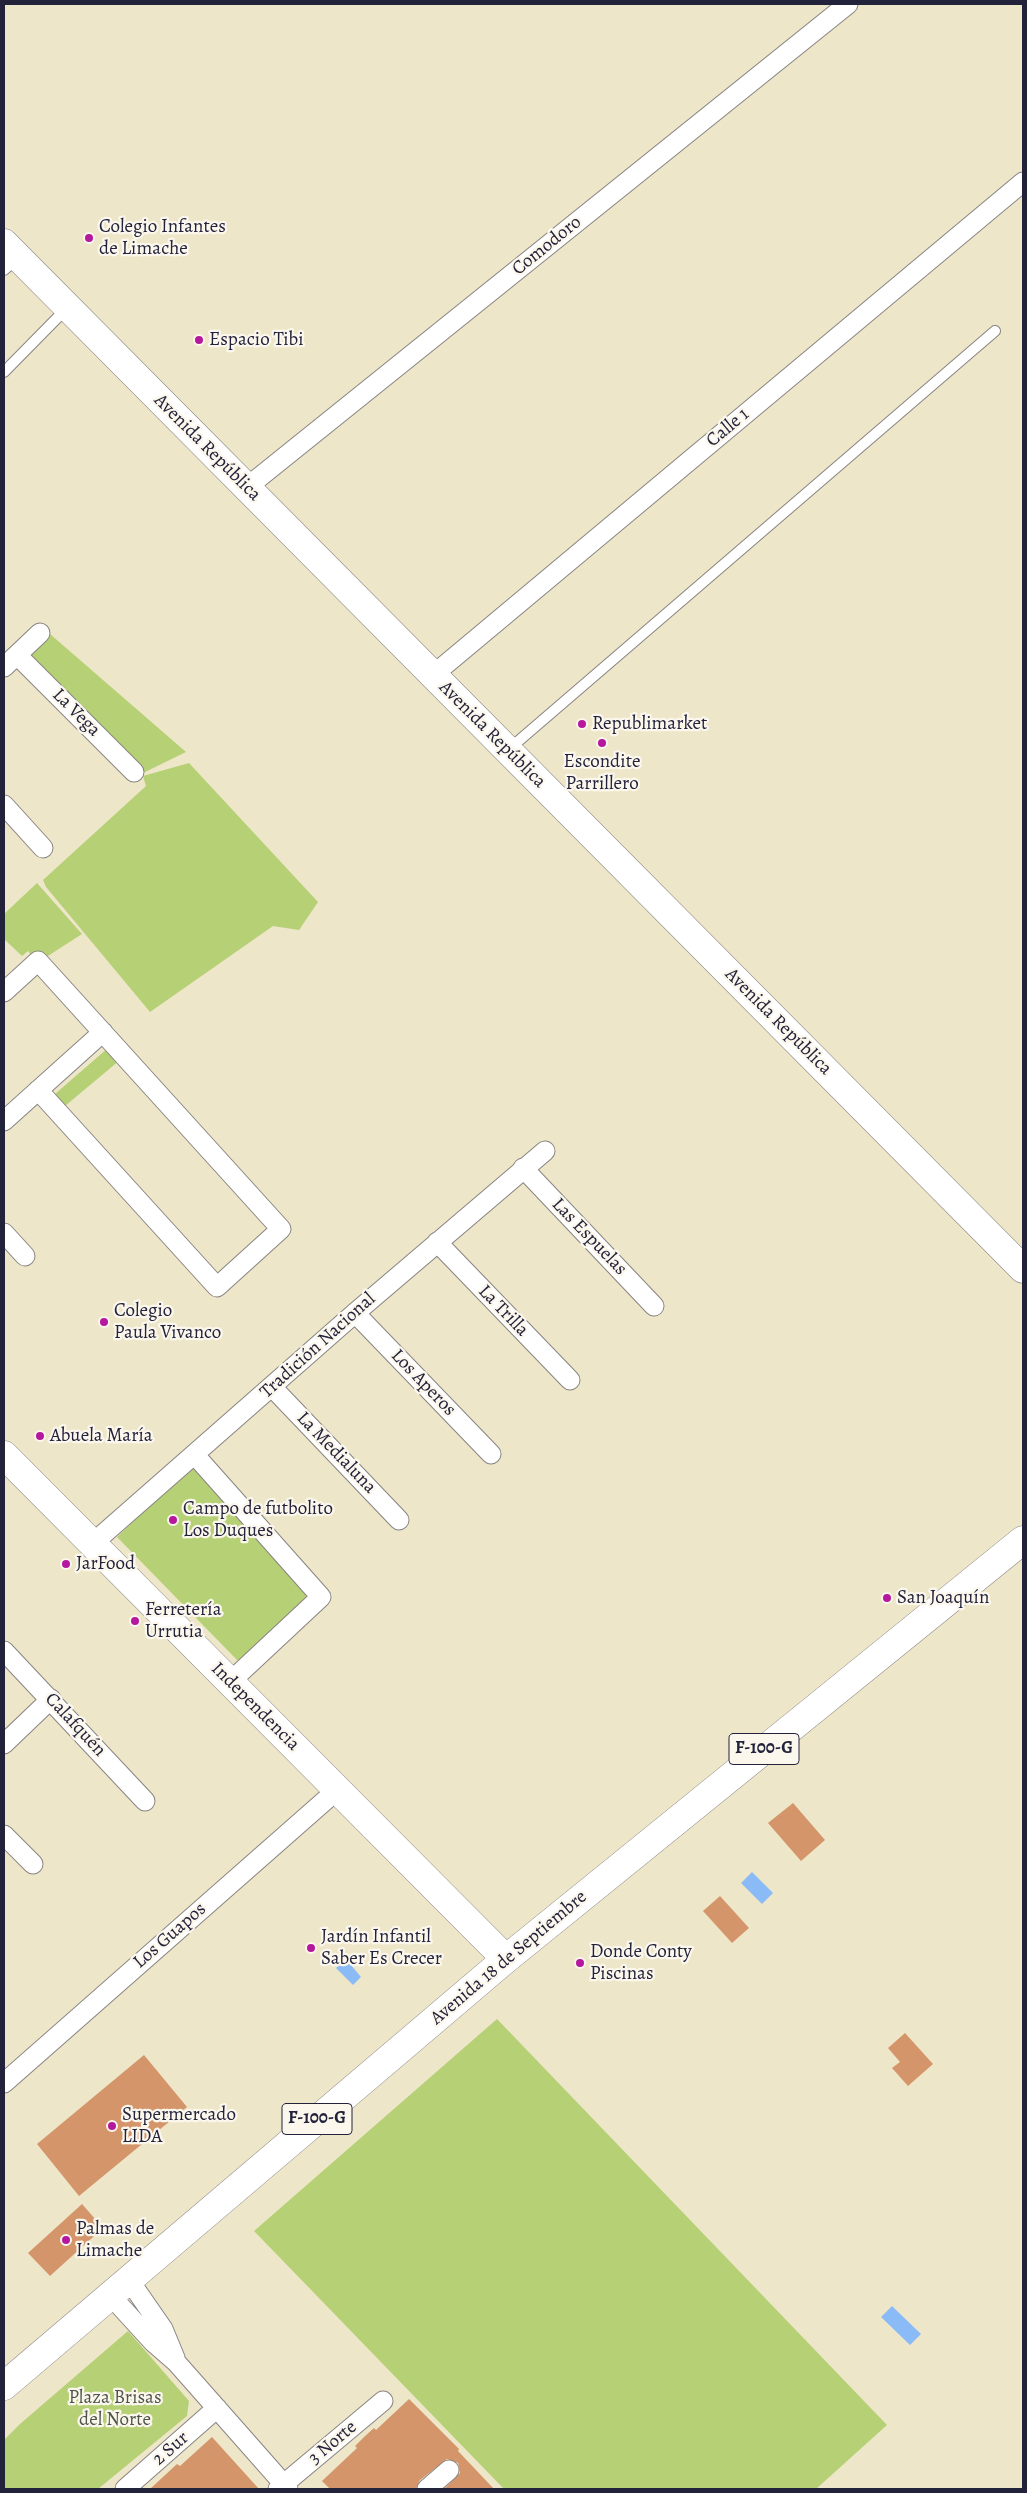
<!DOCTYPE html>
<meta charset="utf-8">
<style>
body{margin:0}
#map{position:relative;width:1027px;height:2493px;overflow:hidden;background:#eee6c9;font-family:Alegreya,serif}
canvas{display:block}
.frame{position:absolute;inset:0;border:5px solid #22223b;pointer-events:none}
</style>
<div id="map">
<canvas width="1027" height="2493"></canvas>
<div class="frame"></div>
</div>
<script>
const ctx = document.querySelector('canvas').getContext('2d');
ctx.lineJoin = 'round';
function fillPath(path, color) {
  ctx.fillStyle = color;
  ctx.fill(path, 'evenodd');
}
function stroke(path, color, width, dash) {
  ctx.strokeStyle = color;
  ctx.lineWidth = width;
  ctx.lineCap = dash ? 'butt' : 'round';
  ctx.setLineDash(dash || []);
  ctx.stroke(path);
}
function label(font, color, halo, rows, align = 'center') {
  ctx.font = font + ' Alegreya,serif';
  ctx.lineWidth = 4.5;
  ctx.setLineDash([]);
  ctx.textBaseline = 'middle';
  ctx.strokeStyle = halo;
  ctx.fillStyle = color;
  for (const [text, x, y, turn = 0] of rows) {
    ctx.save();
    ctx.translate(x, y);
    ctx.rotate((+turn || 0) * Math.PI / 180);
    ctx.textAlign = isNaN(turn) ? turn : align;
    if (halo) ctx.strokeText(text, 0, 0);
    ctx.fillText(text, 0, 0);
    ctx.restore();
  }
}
const green = new Path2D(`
 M 50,634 L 186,752 L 139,775 L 26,659 L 36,640 Z
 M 189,763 L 318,902 L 299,930 L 273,926 L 150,1012 L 46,887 L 43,880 L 146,786 L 143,776 Z
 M 37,883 L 82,934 L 37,963 L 28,951 L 22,956 L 4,939 L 4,914 Z
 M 108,1048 L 120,1060 L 65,1106 L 55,1094 Z
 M 194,1464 L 313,1593 L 239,1662 L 117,1537 Z
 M 497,2019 L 887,2425 L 816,2489 L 504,2489 L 254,2231 Z
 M 128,2331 L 189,2401 L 187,2416 L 98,2489 L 4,2489 L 4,2440 L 20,2424 Z`);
const water = new Path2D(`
 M 752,1872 L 773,1893 L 762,1904 L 741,1883 Z
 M 346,1959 L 361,1977 L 353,1985 L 336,1968 Z
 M 892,2306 L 921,2334 L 910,2345 L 881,2317 Z`);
const building = new Path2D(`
 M 793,1803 L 825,1840 L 801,1861 L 768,1823 Z
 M 720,1896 L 749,1928 L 732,1943 L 703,1911 Z
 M 905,2033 L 933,2064 L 908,2086 L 892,2068 L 900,2062 L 888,2048 Z
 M 144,2055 L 187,2107 L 79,2196 L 37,2144 Z
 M 82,2204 L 103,2228 L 50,2276 L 28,2253 Z
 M 409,2399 L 459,2449 L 458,2451 L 494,2489 L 444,2489 L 460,2473 L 458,2463 L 447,2459 L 420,2480 L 416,2489 L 330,2489 L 322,2481 L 357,2448 L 355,2446 L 364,2437 L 374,2428 L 376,2430 Z
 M 212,2437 L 259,2489 L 150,2489 L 177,2464 L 180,2466 Z`);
const service = new Path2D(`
 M 4,270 L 18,258
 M 4,372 L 67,308
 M 508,750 L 995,331`);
const minor = new Path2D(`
 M 246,488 L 848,4
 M 17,655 L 134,772
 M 4,667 L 40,633
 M 433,675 L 1023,182
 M 4,805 L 43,848
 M 4,992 L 38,961 L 281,1229 L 217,1287 L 38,1090
 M 4,1121 L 103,1032
 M 523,1168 L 654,1306
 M 4,1233 L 25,1256
 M 437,1242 L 570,1380
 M 355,1313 L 491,1454
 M 272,1387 L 399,1520
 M 194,1454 L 321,1597 L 230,1682
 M 92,1544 L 355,1313 L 545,1151
 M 4,1651 L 145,1801
 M 4,1744 L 51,1699
 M 4,1835 L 33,1864
 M 4,2083 L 337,1790
 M 129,2280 L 163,2329 L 175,2358
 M 111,2296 L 153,2342 L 176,2362 L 288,2489
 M 125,2489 L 217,2408
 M 278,2489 L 383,2401
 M 427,2489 L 449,2470`);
const secondary = new Path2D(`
 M 4,243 L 1023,1269
 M 4,1455 L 506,1959`);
const primary = new Path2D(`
 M 4,2386 L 506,1959 L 1023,1540`);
const markers = [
 [89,238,5,"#b5179e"],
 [199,340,5,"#b5179e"],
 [582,724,5,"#b5179e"],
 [602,743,5,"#b5179e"],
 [104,1322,5,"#b5179e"],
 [40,1436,5,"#b5179e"],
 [173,1520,5,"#b5179e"],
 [66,1564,5,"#b5179e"],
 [887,1598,5,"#b5179e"],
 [135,1621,5,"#b5179e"],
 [311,1948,5,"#b5179e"],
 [580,1963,5,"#b5179e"],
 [112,2126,5,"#b5179e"],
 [66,2240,5,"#b5179e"]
];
const shields = [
 [764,1749,70],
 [317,2119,70]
];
const shieldNames = [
 ["F-100-G",764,1749],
 ["F-100-G",317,2119]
];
const poiNames = [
 ["Colegio Infantes",99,227],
 ["de Limache",99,249],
 ["Espacio Tibi",209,340],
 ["Republimarket",592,724],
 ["Escondite",602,762,"center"],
 ["Parrillero",602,784,"center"],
 ["Colegio",114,1311],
 ["Paula Vivanco",114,1333],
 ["Abuela María",50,1436],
 ["Campo de futbolito",183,1509],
 ["Los Duques",183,1531],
 ["JarFood",76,1564],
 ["San Joaquín",897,1598],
 ["Ferretería",145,1610],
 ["Urrutia",145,1632],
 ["Jardín Infantil",321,1937],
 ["Saber Es Crecer",321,1959],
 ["Donde Conty",590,1952],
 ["Piscinas",590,1974],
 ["Supermercado",122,2115],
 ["LIDA",122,2137],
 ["Palmas de",76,2229],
 ["Limache",76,2251]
];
const streetNames = [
 ["Comodoro",547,246,-39],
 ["Calle 1",728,428,-40],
 ["Avenida República",207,448,45],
 ["La Vega",76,713,45],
 ["Avenida República",492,735,45],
 ["Avenida República",778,1022,45],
 ["Las Espuelas",589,1237,46],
 ["La Trilla",503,1311,46],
 ["Tradición Nacional",318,1346,-42],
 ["Los Aperos",423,1383,46],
 ["La Medialuna",336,1453,46],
 ["Independencia",255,1707,45],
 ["Calafquén",75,1725,47],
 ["Los Guapos",170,1936,-41],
 ["Avenida 18 de Septiembre",509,1958,-40],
 ["3 Norte",333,2443,-40],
 ["2 Sur",171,2449,-41]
];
const parkNames = [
 ["Plaza Brisas",115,2398],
 ["del Norte",115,2420]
];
fillPath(green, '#b6d075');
fillPath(water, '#8abbf6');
fillPath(building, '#d4956b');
stroke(service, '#888482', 12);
stroke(minor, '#888482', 21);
stroke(secondary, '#888482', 29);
stroke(primary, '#888482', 29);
stroke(service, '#fff', 10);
stroke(minor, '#fff', 19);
stroke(secondary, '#fff', 28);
stroke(primary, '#fff', 28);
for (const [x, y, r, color] of markers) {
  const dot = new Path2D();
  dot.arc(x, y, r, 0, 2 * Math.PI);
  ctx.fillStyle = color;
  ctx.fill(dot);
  stroke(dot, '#fbf7ec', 2);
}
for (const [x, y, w] of shields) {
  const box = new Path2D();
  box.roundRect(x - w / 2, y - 15.5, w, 31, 4);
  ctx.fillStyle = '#fbf7ec';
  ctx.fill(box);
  stroke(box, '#22223b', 1);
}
label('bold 18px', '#22223b', null, shieldNames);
label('19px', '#22223b', '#fbf7ec', poiNames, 'left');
label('19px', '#22223b', '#fbf7ec', streetNames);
label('19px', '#4e564c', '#fbf7ec', parkNames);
</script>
